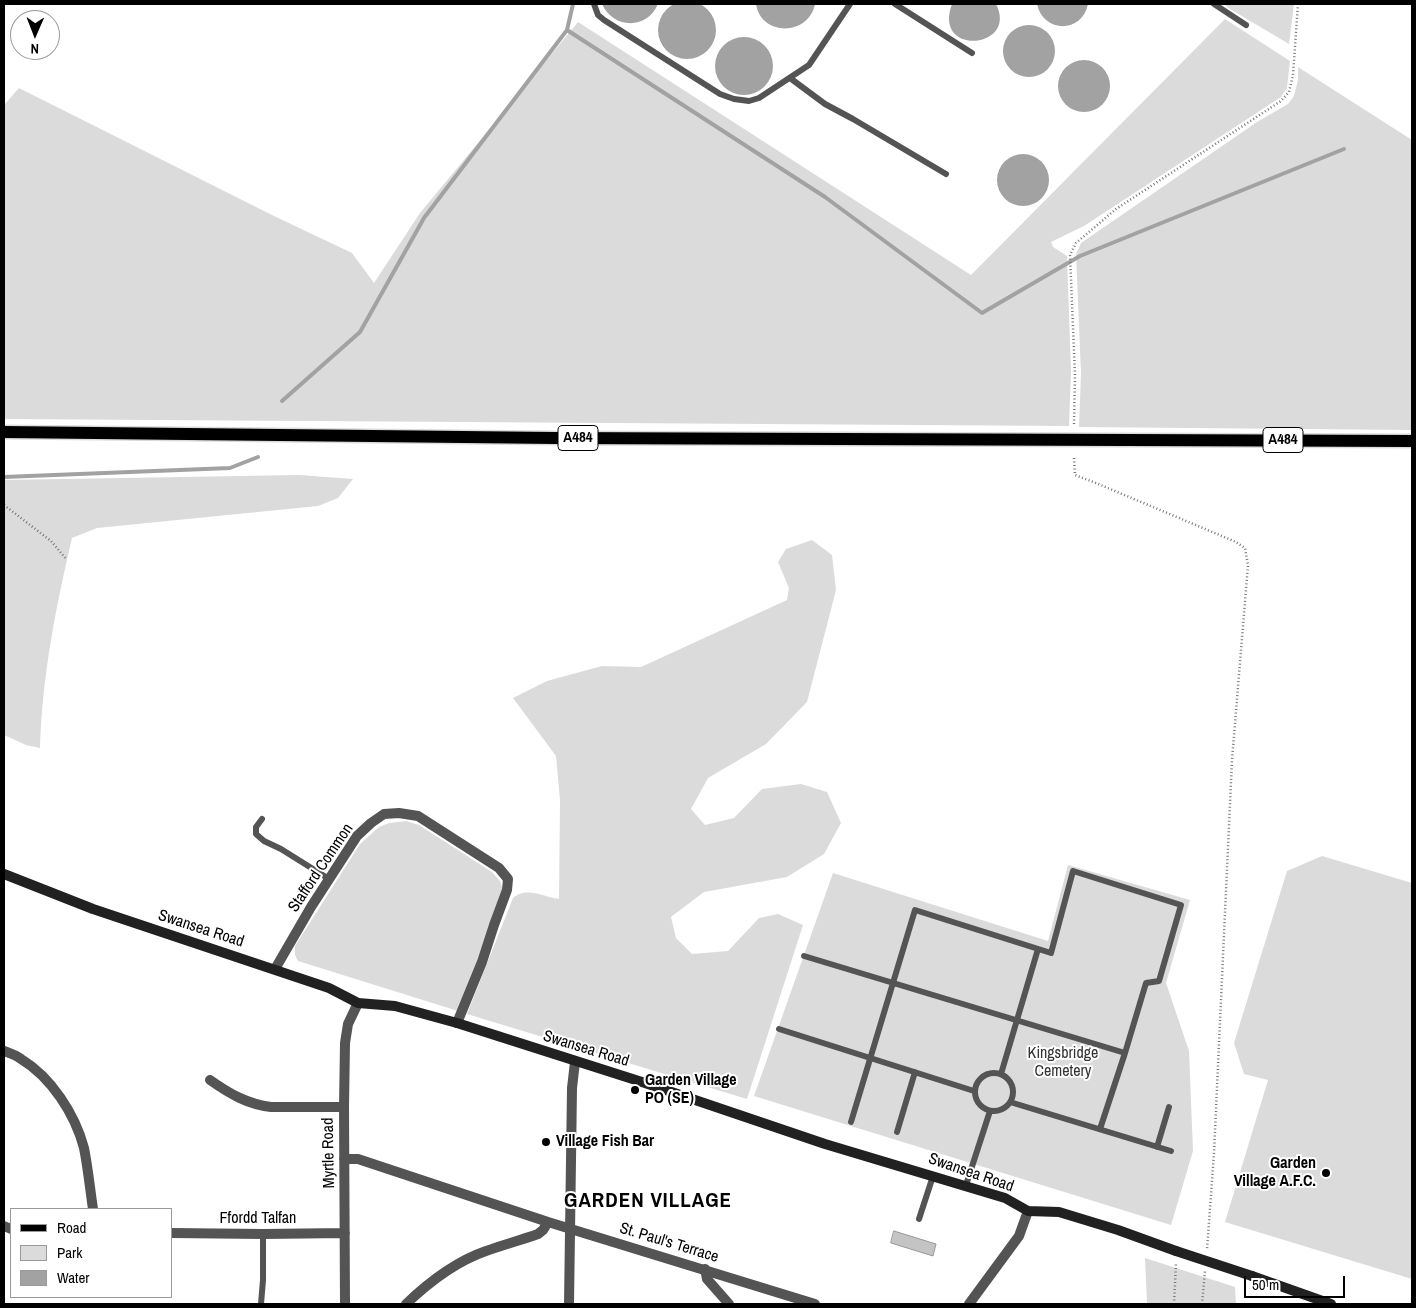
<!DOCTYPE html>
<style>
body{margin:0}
#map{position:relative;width:1416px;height:1308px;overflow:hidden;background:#fff;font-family:"Archivo Narrow",sans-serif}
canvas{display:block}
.frame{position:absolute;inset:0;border:5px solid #000;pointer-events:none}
.legend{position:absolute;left:10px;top:1208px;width:162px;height:90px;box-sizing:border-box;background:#fff;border:1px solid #999;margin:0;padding:6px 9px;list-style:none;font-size:15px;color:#000}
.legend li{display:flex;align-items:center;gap:10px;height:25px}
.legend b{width:25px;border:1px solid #999}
.north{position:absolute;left:10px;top:10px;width:50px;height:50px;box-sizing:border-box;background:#fff;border:1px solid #999;border-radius:50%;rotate:181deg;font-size:14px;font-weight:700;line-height:20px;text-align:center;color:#000}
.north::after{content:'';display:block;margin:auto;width:18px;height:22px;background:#000;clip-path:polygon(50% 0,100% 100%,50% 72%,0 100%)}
.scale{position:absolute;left:1244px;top:1276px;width:101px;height:22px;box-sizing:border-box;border:2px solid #000;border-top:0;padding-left:6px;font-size:15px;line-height:18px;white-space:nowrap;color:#000;-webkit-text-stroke:4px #fff;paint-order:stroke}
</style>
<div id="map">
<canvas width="1416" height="1308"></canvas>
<div class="frame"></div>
<ul class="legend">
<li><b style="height:6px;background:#000"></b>Road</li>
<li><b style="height:14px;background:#dbdbdb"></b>Park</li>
<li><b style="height:14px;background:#a2a2a2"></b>Water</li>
</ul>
<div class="north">N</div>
<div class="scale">50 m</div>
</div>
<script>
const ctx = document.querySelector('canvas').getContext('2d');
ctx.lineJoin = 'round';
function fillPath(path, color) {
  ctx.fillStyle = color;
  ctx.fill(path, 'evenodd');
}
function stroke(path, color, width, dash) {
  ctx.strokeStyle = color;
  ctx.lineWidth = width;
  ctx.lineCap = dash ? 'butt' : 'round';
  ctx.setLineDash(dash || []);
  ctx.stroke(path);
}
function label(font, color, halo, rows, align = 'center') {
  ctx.font = font + ' "Archivo Narrow",sans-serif';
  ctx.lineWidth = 4;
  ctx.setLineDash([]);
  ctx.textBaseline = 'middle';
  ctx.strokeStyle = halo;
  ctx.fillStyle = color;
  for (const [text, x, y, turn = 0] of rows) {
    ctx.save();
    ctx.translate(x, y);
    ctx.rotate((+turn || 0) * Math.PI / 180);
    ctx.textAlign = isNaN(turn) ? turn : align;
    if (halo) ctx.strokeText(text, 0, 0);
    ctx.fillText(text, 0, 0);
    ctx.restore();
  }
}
const green = new Path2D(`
 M 1224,4 L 1294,4 L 1289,44 L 1230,9 Z
 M 1225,19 L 1290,61 L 1287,88 L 1281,97 L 1084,226 L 1051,242 L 1053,247 L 1067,256 L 1071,372 L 1069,426 L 4,419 L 4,105 L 19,88 L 274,216 L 352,253 L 374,283 L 420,213 L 578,22 L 971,275 Z
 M 1298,67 L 1412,140 L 1412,430 L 1079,427 L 1081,373 L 1076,254 L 1081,243 L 1257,122 L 1288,104 L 1294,96 L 1298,80 Z
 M 299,475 L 353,479 L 338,498 L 318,506 L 97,528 L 72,538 C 56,606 42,677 40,748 L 26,745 L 4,735 L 4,480 Z
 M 812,540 L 832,555 L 836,590 L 807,702 L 766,744 L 708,778 L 691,809 L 705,825 L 734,818 L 762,789 L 801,784 L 827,792 L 841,823 L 824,854 L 787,877 L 704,892 L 671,917 L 676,938 L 692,954 L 728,951 L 759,918 L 778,914 L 803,925 L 747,1099 L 467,1014 L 513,898 C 526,886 544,897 559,899 L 560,800 L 556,756 L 513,698 L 547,681 L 602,666 L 641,667 L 787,600 L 789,588 L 778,562 L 786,549 Z
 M 406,821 L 419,825 L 492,872 L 500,881 L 503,891 L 480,958 L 458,1011 L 298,961 L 295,955 L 295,946 L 360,844 L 379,827 L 389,823 Z
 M 1322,856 L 1412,883 L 1412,1279 L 1225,1222 L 1268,1080 L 1244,1074 L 1234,1043 L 1287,871 Z
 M 1068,865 L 1190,900 L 1166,983 L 1189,1051 L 1193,1151 L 1171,1225 L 754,1096 L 833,873 L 1048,941 Z
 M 1145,1258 L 1235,1287 L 1236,1304 L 1147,1304 Z`);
const water = new Path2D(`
 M658 30a29 29 0 1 1 58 0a29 29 0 1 1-58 0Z
 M 602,4 L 658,4 C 647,30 613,29 602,4 Z
 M 756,4 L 815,4 C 809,36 761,37 756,4 Z
 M 952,4 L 996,4 C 1019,49 932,57 952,4 Z
 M 1037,4 L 1088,4 C 1082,34 1043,33 1037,4 Z
 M1003 51a26 26 0 1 1 52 0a26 26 0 1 1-52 0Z
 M715 66a29 29 0 1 1 58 0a29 29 0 1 1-58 0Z
 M1058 86a26 26 0 1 1 52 0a26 26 0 1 1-52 0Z
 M997 180a26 26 0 1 1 52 0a26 26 0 1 1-52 0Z`);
const stream = new Path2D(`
 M 567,30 L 825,197 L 982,313 L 1080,256 L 1344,149
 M 282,401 L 360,332 L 424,218 L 567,30 L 573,4
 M 4,477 L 230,468 L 258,457`);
const building = new Path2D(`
 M 894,1231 L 936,1244 L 933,1256 L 891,1243 Z`);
const path = new Path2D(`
 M 1074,424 L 1075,375 L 1070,255 L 1076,243 L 1116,209 L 1281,101 L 1289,92 L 1293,75 L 1298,4
 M 1074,458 L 1075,475 L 1096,483 L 1236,542 L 1245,548 L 1248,565 L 1232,760 L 1214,1153 L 1207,1250
 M 4,505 L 51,541 L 67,560
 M 1174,1304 L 1176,1263
 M 1202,1304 L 1205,1271`);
const lane = new Path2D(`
 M 594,4 L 598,15 L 604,20 L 720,94 L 734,99 L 749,101 L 759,98 L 809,65 L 850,4
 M 895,4 L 972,53
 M 1214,4 L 1246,25
 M 790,78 L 825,104 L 853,119 L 946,174
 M 262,819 L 256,827 L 256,834 L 264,841 L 281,849 L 329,879
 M 804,956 L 1125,1053 L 1100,1129
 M 779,1029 L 974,1091
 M975 1092a19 19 0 1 1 38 0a19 19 0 1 1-38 0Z
 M 1001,1074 L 1038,949
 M 1010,1102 L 1171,1151
 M 851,1122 L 915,910 L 1051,953 L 1073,871 L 1181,905 L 1159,981 L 1146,983 L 1125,1053
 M 897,1132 L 915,1072
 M 1157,1147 L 1169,1107
 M 966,1185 L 990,1111
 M 919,1219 L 933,1176
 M 261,1304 L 263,1280 L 263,1234`);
const street = new Path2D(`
 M 275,969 L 311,907 L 357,836 L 371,823 L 384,814 L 399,813 L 418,816 L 499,868 L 508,879 L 507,890 L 494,925 L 482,962 L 457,1023
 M 4,1051 C 9,1053 16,1055 21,1059 C 51,1077 75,1114 84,1148 C 88,1168 90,1189 93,1209
 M 210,1080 C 230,1094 247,1104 271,1107 L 344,1107
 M 344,1159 L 358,1159 L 548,1222 L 815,1304
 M 4,1226 L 11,1229
 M 171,1233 L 263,1234 L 345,1233
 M 705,1269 L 707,1279 L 729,1304
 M 345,1304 L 344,1107 L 345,1043 L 348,1024 L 358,1003
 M 406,1304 C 428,1283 457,1261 486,1251 C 503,1245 521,1240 538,1234 L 543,1230 L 548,1222
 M 569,1304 L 572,1088 L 575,1062
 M 969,1304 L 1019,1236 L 1028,1211`);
const secondary = new Path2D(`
 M 4,874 L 93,909 L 329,988 L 358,1003 L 395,1006 L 457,1023 L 642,1082 L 825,1144 L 1005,1198 L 1028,1211 L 1059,1212 L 1118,1230 L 1176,1251
 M 1252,1276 L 1331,1304`);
const primary = new Path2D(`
 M 4,432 L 555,438 L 1412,441`);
const secondaryBridge = new Path2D(`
 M 1176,1251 L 1252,1276`);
const markers = [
 [635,1090,5,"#000"],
 [546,1142,5,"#000"],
 [1326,1173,5,"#000"]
];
const shields = [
 [578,438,40],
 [1283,440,40]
];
const shieldNames = [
 ["A484",578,438],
 ["A484",1283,440]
];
const streetNames = [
 ["Stafford Common",321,868,-56],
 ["Swansea Road",201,929,18],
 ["Swansea Road",586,1049,17],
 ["Myrtle Road",329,1153,-91],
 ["Swansea Road",971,1173,19],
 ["Ffordd Talfan",258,1219],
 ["St. Paul's Terrace",669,1243,17]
];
const parkNames = [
 ["Kingsbridge",1063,1054],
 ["Cemetery",1063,1072]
];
const poiNames = [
 ["Garden Village",645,1081],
 ["PO (SE)",645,1099],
 ["Village Fish Bar",556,1142],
 ["Garden",1316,1164,"right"],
 ["Village A.F.C.",1316,1182,"right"]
];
const districtNames = [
 ["GARDEN VILLAGE",648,1201]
];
fillPath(green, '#dbdbdb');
fillPath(water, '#a2a2a2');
stroke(stream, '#a2a2a2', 4);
fillPath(building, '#c4c4c4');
stroke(building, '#989898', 1);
stroke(primary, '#dbdbdb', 15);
stroke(path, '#767676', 2.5, [1, 2.5]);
stroke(lane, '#545454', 6);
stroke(street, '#545454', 10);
stroke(secondary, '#212121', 10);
stroke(primary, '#000', 12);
stroke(secondaryBridge, '#212121', 10);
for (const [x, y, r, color] of markers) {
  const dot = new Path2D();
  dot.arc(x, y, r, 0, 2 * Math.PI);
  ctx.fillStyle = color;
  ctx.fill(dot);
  stroke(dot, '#fff', 2);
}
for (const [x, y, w] of shields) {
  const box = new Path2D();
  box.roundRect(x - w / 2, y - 12.5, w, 25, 4);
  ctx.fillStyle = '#fff';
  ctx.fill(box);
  stroke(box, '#000', 1);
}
label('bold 15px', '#000', null, shieldNames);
label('16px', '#000', '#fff', streetNames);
label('16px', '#323232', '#fff', parkNames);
label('bold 16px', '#000', '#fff', poiNames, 'left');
ctx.letterSpacing = '1px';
label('bold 21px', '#000', '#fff', districtNames);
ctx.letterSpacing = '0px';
</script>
